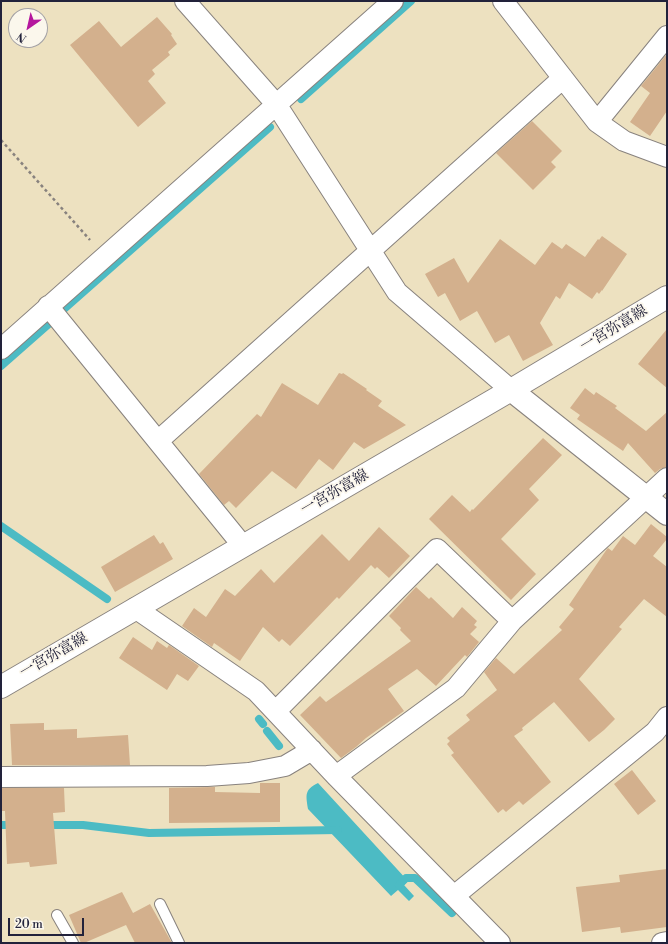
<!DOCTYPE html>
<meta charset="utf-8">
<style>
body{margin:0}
#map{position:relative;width:668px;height:944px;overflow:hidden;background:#ede1c0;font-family:"Libre Bodoni",serif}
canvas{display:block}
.frame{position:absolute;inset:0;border:2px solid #22223b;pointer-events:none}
.north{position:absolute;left:8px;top:8px;width:40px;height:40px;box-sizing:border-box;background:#fbf7ec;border:1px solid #a4a2a5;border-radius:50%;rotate:214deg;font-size:11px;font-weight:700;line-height:16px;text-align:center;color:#22223b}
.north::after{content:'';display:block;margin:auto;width:14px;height:18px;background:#b5179e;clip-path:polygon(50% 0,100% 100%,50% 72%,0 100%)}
.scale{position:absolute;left:8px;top:918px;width:76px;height:18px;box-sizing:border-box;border:2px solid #22223b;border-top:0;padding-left:5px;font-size:12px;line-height:14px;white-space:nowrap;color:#22223b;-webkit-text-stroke:3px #fbf7ec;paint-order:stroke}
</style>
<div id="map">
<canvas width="668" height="944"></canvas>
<div class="frame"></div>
<div class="north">N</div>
<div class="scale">20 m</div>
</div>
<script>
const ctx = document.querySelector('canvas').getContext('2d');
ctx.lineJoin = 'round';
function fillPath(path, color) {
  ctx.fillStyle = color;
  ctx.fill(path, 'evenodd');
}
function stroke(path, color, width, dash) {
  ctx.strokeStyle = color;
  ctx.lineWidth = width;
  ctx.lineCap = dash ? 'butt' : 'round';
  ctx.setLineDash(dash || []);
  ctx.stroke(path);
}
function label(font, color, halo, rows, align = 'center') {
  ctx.font = font + ' "Libre Bodoni","Noto Serif JP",serif';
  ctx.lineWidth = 3.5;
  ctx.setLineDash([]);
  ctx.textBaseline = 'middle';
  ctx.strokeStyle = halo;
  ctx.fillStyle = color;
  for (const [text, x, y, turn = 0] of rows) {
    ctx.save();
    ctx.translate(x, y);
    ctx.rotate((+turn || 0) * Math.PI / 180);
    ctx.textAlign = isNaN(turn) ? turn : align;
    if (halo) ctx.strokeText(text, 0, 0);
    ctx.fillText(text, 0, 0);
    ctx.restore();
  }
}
const water = new Path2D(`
 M 318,783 L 408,881 L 404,885 L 414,896 L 409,901 L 398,890 L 391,896 L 308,809 C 306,795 304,790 318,783 Z`);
const stream = new Path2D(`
 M 301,99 L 411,1
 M 64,309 L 270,127
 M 1,366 L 51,322
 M 1,526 L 107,599
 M 259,719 L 263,724
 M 267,731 L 279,746
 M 1,825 L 16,825
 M 44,825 L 83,825 L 149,833 L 338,830
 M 399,885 L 406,878 L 415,878 L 452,913`);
const building = new Path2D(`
 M 157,17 L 172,34 L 171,35 L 177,44 L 168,52 L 170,55 L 152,70 L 155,74 L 148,81 L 166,103 L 138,127 L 70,45 L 99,21 L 121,47 Z
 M 667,54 L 667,111 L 650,136 L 630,122 L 650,93 L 641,86 Z
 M 532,121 L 562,151 L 551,162 L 556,167 L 533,190 L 496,153 Z
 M 602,236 L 627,254 L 602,291 L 602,290 L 599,294 L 597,292 L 592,299 L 569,283 L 560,299 L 556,296 L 540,323 L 553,345 L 523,361 L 509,335 L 495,343 L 477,311 L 460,321 L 445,293 L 438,297 L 425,274 L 454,258 L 468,283 L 500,239 L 535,265 L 552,242 L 562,249 L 566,244 L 585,257 L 598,239 L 599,240 Z
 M 667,329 L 667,388 L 638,364 Z
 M 339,373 L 342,374 L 343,373 L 367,389 L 366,390 L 382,401 L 378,406 L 406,425 L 364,449 L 354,442 L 333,470 L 319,459 L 296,489 L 272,471 L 236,508 L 229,501 L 224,505 L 199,474 L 257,414 L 261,417 L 282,383 L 318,405 Z
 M 585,388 L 594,395 L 596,392 L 617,406 L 615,408 L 646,431 L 667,412 L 667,467 L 660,469 L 655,473 L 628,443 L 623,451 L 577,419 L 580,415 L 570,408 Z
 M 543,438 L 562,455 L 529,489 L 539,500 L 501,539 L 536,574 L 511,600 L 429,519 L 452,495 L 470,512 L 472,509 L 473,510 Z
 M 651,524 L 667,537 L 667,539 L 653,556 L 667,567 L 667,617 L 644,599 L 619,627 L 622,629 L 579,679 L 615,719 L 604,730 L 589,742 L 554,702 L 522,728 L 523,730 L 514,736 L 551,782 L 523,805 L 519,801 L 506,812 L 503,809 L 498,813 L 451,755 L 454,753 L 447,744 L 450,741 L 447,738 L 470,720 L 466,715 L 497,690 L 484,672 L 496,658 L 514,674 L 562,630 L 559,627 L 574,609 L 569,605 L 607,549 L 608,548 L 612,551 L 623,536 L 635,545 Z
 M 379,527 L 410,556 L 389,578 L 377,567 L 375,569 L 371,565 L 339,599 L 337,597 L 290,646 L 282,639 L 279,642 L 263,627 L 240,661 L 214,643 L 212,647 L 182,626 L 194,608 L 206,617 L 225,589 L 235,596 L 261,569 L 274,583 L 322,534 L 349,561 Z
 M 154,535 L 160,544 L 163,542 L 173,559 L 115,592 L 101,567 Z
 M 416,587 L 429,599 L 431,597 L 453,618 L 462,607 L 477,621 L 474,625 L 477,627 L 470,634 L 479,642 L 467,657 L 465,655 L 436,686 L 417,669 L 388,689 L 404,711 L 366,738 L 356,747 L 341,758 L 300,715 L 320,696 L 326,702 L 411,641 L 400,630 L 401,628 L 389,616 Z
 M 133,637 L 152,650 L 157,641 L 167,648 L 169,645 L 199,666 L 188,681 L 177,674 L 167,690 L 119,658 Z
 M 44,723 L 44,730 L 77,729 L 77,738 L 128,735 L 130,765 L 12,765 L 10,724 Z
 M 632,770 L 656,801 L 638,815 L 614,784 Z
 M 260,783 L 280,783 L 280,822 L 169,823 L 169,788 L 215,787 L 215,792 L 260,793 Z
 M 1,788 L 64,788 L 65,812 L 53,813 L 57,864 L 30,867 L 29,862 L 7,864 L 5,811 L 1,811 Z
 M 667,869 L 667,927 L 621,933 L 620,927 L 582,932 L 576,887 L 620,882 L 619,875 Z
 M 122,892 L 133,913 L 150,904 L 172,943 L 135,943 L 126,925 L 84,943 L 81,943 L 69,915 Z`);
const path = new Path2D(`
 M 1,140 L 90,240`);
const lane = new Path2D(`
 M 160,904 L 179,943
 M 57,915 L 73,943`);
const street = new Path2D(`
 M 185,1 L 276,104 L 397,292 L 511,390
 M 503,1 L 597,122 L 624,141 L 667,157
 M 597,122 L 667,36
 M 48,306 L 243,546
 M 1,349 L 393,1
 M 158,441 L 563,78
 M 135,608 L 256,691 L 336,776 L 500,943
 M 276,711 L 437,549 L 512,621
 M 336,776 L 456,688 L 512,621 L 667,478
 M 1,777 L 207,776 L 249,773 L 285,766 L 312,750
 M 454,896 L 655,732 L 667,717
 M 662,943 L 667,942`);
const secondary = new Path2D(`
 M 511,390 L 667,514
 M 1,687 L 511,390 L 667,297`);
const streetNames = [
 ["一宮弥富線",614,329,-31],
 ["一宮弥富線",335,493,-30],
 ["一宮弥富線",54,656,-30]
];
fillPath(water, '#4cbbc4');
stroke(stream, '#4cbbc4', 8);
fillPath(building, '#d3b08d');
stroke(lane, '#88827e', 12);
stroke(street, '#88827e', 22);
stroke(secondary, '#88827e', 24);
stroke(path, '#88827e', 2.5, [3, 3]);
stroke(lane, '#fff', 10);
stroke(street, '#fff', 20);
stroke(secondary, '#fff', 22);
label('15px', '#22223b', '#fbf7ec', streetNames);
</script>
